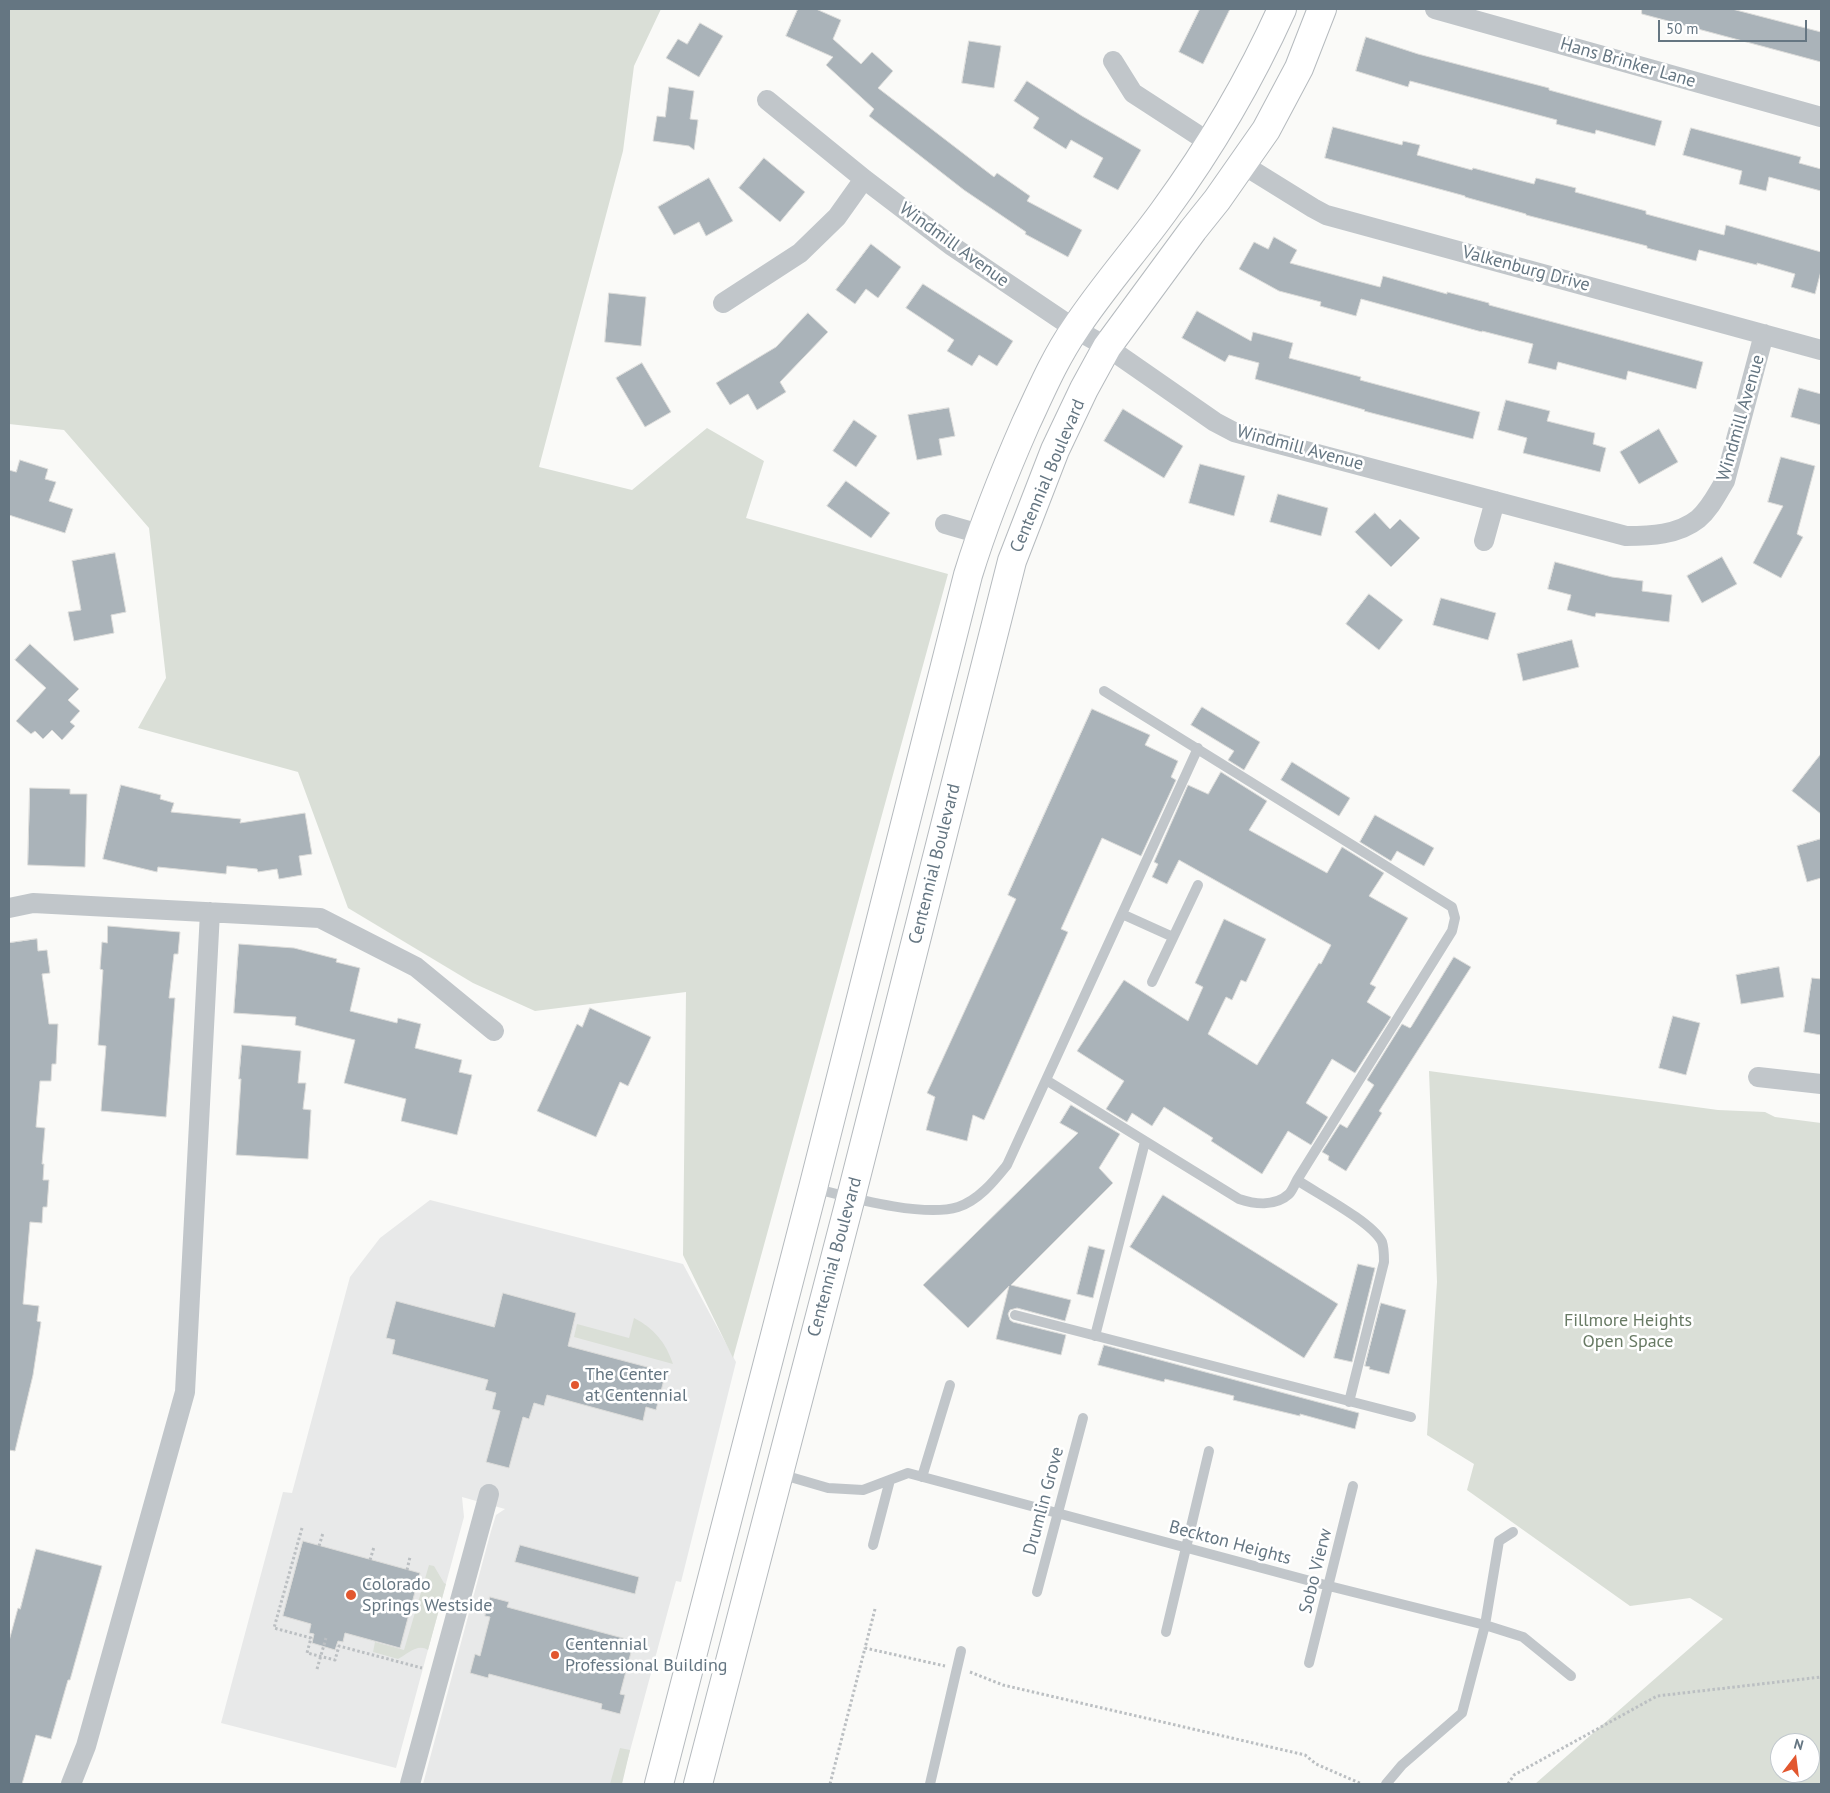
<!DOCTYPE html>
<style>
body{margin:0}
#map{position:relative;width:1830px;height:1793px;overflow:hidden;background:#fafaf8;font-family:"PT Sans",sans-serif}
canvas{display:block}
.frame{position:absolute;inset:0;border:10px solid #657682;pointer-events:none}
.north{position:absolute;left:1770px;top:1733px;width:50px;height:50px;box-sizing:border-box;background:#fff;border:1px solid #c1c8cd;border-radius:50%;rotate:15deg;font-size:14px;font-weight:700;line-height:20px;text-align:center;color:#657682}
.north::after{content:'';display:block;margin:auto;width:18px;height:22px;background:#e2572f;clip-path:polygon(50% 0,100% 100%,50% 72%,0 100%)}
.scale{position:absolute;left:1658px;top:20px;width:149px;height:22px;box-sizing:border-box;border:2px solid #657682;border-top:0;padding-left:6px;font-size:15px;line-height:18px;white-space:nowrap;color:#657682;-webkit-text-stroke:4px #fff;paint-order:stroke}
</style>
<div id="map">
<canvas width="1830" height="1793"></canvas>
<div class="frame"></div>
<div class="north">N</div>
<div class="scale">50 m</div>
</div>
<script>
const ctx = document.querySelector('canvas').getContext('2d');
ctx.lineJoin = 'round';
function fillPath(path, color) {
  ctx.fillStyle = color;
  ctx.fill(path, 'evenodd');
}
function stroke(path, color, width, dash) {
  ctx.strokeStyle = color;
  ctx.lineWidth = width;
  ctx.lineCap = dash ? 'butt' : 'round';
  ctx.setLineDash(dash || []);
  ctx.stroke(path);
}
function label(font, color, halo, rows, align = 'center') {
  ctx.font = font + ' "PT Sans",sans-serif';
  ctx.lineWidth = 5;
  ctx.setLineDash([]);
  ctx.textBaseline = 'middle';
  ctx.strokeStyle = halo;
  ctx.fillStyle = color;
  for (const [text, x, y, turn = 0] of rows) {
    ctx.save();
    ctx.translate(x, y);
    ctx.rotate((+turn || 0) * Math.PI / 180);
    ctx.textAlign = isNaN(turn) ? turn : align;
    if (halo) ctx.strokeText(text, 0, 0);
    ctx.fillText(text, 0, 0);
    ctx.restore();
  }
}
const built = new Path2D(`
 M 430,1200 L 683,1264 L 736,1362 L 681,1582 L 676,1581 L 621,1784 L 423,1784 L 491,1531 L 496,1515 L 505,1509 L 462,1497 L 464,1517 L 461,1528 L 396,1768 L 221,1723 L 283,1492 L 292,1493 L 350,1277 L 380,1238 Z`);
const green = new Path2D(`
 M 9,9 L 661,9 L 634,66 L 623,151 L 539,467 L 632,490 L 707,428 L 764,461 L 746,518 L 948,574 L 733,1358 L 683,1255 L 686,992 L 535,1011 L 473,983 L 348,908 L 298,772 L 138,728 L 166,678 L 149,528 L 64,430 L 9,424 Z
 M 1429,1071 L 1718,1110 L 1765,1112 L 1775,1117 L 1821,1123 L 1821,1784 L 1535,1784 L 1723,1619 L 1690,1598 L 1630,1606 L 1467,1490 L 1474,1464 L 1427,1435 L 1437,1282 ZM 1780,1743 L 1810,1743 L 1810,1773 L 1780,1773 Z
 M 634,1318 C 654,1328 666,1343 673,1364 L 574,1337 L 577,1324 L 629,1338 Z
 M 429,1565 L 434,1566 L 444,1583 L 446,1584 L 428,1650 C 418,1643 407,1654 398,1659 L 373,1652 L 375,1642 L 404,1650 Z
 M 620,1748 L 630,1750 L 622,1784 L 610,1784 Z`);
const building = new Path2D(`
 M 798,9 L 816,9 L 841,20 L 833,39 L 861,64 L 872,52 L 893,71 L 878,88 L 994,177 L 997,173 L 1030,196 L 1027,201 L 1082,230 L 1068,257 L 1025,234 L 1026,232 L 964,190 L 869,116 L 874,109 L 826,65 L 833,57 L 786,36 Z
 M 1200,9 L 1230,9 L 1203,64 L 1179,52 Z
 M 1642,9 L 1732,9 L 1821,32 L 1821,62 L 1642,14 Z
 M 700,23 L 723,36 L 699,77 L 666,58 L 678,39 L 687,44 Z
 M 1366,37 L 1418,54 L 1549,88 L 1549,90 L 1662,121 L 1655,146 L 1596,130 L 1595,134 L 1556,124 L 1557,120 L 1410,81 L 1408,87 L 1356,71 Z
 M 969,41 L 1001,46 L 994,88 L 962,83 Z
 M 1027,81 L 1082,116 L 1141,150 L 1118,190 L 1093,177 L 1103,158 L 1071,140 L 1066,149 L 1033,128 L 1039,118 L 1014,101 Z
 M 669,87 L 694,91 L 690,119 L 698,120 L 694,150 L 689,146 L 653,141 L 657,116 L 665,117 Z
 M 1333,127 L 1402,145 L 1403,141 L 1420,145 L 1417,155 L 1472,170 L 1473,168 L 1534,184 L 1536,178 L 1576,188 L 1575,192 L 1646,211 L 1646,214 L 1724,235 L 1726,225 L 1821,252 L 1821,271 L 1815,294 L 1791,287 L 1795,274 L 1757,263 L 1757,265 L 1699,250 L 1696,261 L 1647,248 L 1647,246 L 1526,215 L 1526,214 L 1465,197 L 1465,196 L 1325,158 Z
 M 1691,128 L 1801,157 L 1799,163 L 1821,169 L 1821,191 L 1769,177 L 1766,191 L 1739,184 L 1742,171 L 1683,155 Z
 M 764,158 L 805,192 L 780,222 L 739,188 Z
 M 709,178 L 733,221 L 706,236 L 699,222 L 674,235 L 658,207 Z
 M 1274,237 L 1297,250 L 1290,263 L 1380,287 L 1383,276 L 1447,294 L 1447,292 L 1489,303 L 1489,305 L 1703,362 L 1696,389 L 1628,371 L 1626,380 L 1558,362 L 1556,370 L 1528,363 L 1533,344 L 1482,331 L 1482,332 L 1361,299 L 1356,316 L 1320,306 L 1321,302 L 1279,291 L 1239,269 L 1254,242 L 1268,249 Z
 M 871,244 L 901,267 L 878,298 L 866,289 L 855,304 L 836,290 Z
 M 923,284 L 1013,341 L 997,366 L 979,355 L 972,366 L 947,351 L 954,340 L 906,308 Z
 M 609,293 L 646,297 L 641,346 L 605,342 Z
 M 1197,311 L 1251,341 L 1253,332 L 1293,343 L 1289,358 L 1361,377 L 1360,380 L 1480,412 L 1473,439 L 1364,411 L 1365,410 L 1255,379 L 1259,363 L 1229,355 L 1225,362 L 1182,338 Z
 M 808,313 L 828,332 L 780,382 L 786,392 L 757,410 L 748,394 L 730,405 L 716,383 L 776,347 Z
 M 642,363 L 671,412 L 645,427 L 616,378 Z
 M 1799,388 L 1821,394 L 1821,425 L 1791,417 Z
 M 1506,400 L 1550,411 L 1547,421 L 1595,433 L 1593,444 L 1606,448 L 1600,472 L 1523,453 L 1527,438 L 1498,430 Z
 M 949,408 L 955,436 L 939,439 L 942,455 L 917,460 L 908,415 Z
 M 1123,409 L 1183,446 L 1164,478 L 1104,441 Z
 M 854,420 L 877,436 L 856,467 L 833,451 Z
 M 1659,429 L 1678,462 L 1639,484 L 1620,452 Z
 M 1781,457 L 1815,466 L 1797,534 L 1803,537 L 1781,578 L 1753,563 L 1783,506 L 1768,502 Z
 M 20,460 L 48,469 L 45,479 L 56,482 L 49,501 L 73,509 L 65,533 L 9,515 L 9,470 L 16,472 Z
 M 1200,464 L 1245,476 L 1234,516 L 1189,503 Z
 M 846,481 L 890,513 L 871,538 L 827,506 Z
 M 1278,494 L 1328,508 L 1321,536 L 1270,522 Z
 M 1375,513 L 1390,529 L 1400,519 L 1420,538 L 1391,567 L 1355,532 Z
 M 115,553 L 126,612 L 111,615 L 114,633 L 74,641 L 68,612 L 81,610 L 72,561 Z
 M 1722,557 L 1737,584 L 1702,603 L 1687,576 Z
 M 1555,562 L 1612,577 L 1643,581 L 1642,591 L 1672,595 L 1669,622 L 1596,613 L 1595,617 L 1567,610 L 1571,595 L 1548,589 Z
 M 1369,594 L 1403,620 L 1379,650 L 1346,624 Z
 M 1441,598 L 1496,613 L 1488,640 L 1433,625 Z
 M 1572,640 L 1579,667 L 1523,681 L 1517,654 Z
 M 30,644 L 79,689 L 68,700 L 80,711 L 70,722 L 75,726 L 62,740 L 52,730 L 43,739 L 35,731 L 31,734 L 16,721 L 46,688 L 15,660 Z
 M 1202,707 L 1260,742 L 1244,770 L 1228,760 L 1234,751 L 1191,725 Z
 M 1092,709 L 1150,735 L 1145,745 L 1178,761 L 1171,777 L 1176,780 L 1141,856 L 1102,838 L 1061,929 L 1068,932 L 984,1120 L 973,1115 L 967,1141 L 926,1130 L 935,1097 L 927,1093 L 1016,899 L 1008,895 Z
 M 1821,754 L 1821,814 L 1792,791 Z
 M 1292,762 L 1350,798 L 1339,816 L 1281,780 Z
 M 1221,772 L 1267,801 L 1249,830 L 1327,873 L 1342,847 L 1384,873 L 1369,896 L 1408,918 L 1370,984 L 1376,987 L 1367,1002 L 1391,1017 L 1355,1073 L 1332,1059 L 1306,1103 L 1328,1117 L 1311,1145 L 1288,1131 L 1262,1174 L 1211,1141 L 1213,1138 L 1164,1107 L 1152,1126 L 1132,1113 L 1127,1122 L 1106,1109 L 1124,1081 L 1077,1051 L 1124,980 L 1188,1021 L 1203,987 L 1195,983 L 1224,919 L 1266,939 L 1246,982 L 1241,980 L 1232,1000 L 1226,997 L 1208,1034 L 1257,1065 L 1319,963 L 1321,964 L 1331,945 L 1179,860 L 1167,884 L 1152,877 L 1158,864 L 1154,862 L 1188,785 L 1208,794 Z
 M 121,785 L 161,795 L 160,799 L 174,803 L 171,812 L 241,819 L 240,823 L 305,813 L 312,854 L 299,856 L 302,875 L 279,879 L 277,869 L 258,872 L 257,869 L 227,866 L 226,874 L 158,867 L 157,872 L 103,859 Z
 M 30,788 L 70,789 L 70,794 L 87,794 L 85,867 L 28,865 Z
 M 1375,815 L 1434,848 L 1424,866 L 1397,851 L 1391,861 L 1360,842 Z
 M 1821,839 L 1821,878 L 1807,882 L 1797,846 Z
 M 108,926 L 180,932 L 178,954 L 174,954 L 169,998 L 175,998 L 166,1117 L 101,1111 L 106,1046 L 98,1045 L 103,970 L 100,969 L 102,942 L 107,943 Z
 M 37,939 L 38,951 L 47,950 L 50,973 L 42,974 L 49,1024 L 58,1024 L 56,1064 L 52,1064 L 51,1081 L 40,1081 L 36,1127 L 45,1128 L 42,1164 L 44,1164 L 43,1180 L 49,1180 L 47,1207 L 43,1207 L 42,1223 L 30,1222 L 23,1304 L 39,1306 L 37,1321 L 41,1322 L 33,1375 L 15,1451 L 9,1450 L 9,943 Z
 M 239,944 L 294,948 L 337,959 L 336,962 L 360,968 L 350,1011 L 397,1023 L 398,1018 L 421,1024 L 415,1048 L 462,1060 L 459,1072 L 472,1075 L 457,1135 L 401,1121 L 406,1099 L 344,1083 L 355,1040 L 295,1025 L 296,1017 L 234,1013 Z
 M 1454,957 L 1471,967 L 1379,1111 L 1382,1113 L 1346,1171 L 1328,1160 L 1329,1156 L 1322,1152 L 1340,1124 L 1347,1128 L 1374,1085 L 1367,1080 L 1402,1024 L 1410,1028 L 1411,1027 Z
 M 1779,967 L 1784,997 L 1741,1004 L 1736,975 Z
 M 1812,978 L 1821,979 L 1821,1035 L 1804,1032 Z
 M 590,1008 L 651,1037 L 628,1086 L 620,1082 L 596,1137 L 537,1111 L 577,1024 L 582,1027 Z
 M 1673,1016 L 1700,1023 L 1686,1075 L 1659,1068 Z
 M 242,1045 L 301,1051 L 298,1083 L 306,1083 L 303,1109 L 311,1110 L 308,1159 L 236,1155 L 241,1079 L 239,1079 Z
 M 1071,1105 L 1120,1134 L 1099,1168 L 1113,1183 L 1011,1285 L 1071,1300 L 1065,1321 L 1017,1308 L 1010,1310 L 1008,1314 L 1010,1320 L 1013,1322 L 1066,1335 L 1061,1355 L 996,1339 L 1009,1286 L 968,1328 L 923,1285 L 1078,1133 L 1060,1123 Z
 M 1163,1195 L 1338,1304 L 1304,1358 L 1130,1247 Z
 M 1089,1246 L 1105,1250 L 1093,1298 L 1077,1294 Z
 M 1358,1264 L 1375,1268 L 1352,1362 L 1334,1358 Z
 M 503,1293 L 576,1313 L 568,1346 L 666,1372 L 656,1410 L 646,1407 L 643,1421 L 547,1395 L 544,1406 L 534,1403 L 529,1419 L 523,1417 L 509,1468 L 486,1462 L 500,1411 L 492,1409 L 496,1393 L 485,1390 L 488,1380 L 392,1354 L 395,1340 L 386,1338 L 396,1301 L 494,1327 Z
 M 1381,1303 L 1406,1310 L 1389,1374 L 1369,1369 L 1370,1367 L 1365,1366 Z
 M 1104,1345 L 1359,1413 L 1355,1429 L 1300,1414 L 1300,1416 L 1233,1400 L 1234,1396 L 1165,1379 L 1164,1382 L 1098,1365 Z
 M 303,1541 L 420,1573 L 400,1648 L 345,1633 L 343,1642 L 338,1641 L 335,1650 L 312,1643 L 314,1634 L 309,1633 L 311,1624 L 283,1616 Z
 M 520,1545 L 639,1577 L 635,1594 L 515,1562 Z
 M 36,1549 L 102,1566 L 70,1680 L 68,1680 L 51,1739 L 36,1735 L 22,1784 L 9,1784 L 9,1641 L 18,1608 L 20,1609 Z
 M 490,1597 L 509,1602 L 507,1607 L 634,1641 L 620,1694 L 625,1695 L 620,1714 L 601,1709 L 602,1704 L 489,1674 L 488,1678 L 470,1673 L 475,1654 L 480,1656 L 490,1617 L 485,1616 Z`);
const path = new Path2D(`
 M 302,1528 L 274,1628 L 311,1638 L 307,1653 L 335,1660 L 339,1646 L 422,1668
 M 319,1546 L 323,1533
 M 370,1560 L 374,1547
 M 407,1570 L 410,1557
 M 875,1609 L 865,1648 L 945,1666
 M 317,1669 L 326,1638
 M 970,1672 L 1003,1685 L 1305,1755 L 1316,1764 L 1362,1784
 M 830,1784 L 865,1648
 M 1508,1784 L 1514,1775 L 1657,1696 L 1821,1677`);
const service = new Path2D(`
 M 1122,914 L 1173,937
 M 1152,982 L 1198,885
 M 1046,1080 L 1239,1199 C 1254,1204 1275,1207 1289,1194 C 1292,1191 1295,1184 1297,1180 L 1452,931 L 1455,918 L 1452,907 L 1104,691
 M 1297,1180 C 1318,1194 1372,1222 1382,1242 C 1384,1248 1384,1256 1384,1262 L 1349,1402
 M 813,1188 C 849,1197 923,1218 958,1207 C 979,1200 994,1181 1007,1165 L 1198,748
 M 1015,1315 L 1411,1417
 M 1095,1336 L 1145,1142
 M 780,1474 L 828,1488 L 863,1490 L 908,1473 L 1329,1586 L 1485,1625 L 1462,1713 L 1402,1765 L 1386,1784
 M 922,1477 L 950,1385
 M 1513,1532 L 1499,1541 L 1485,1625 L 1523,1637 L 1571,1676
 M 873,1545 L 890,1480
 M 1037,1592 L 1083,1418
 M 1166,1632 L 1209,1451
 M 1309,1663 L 1353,1486
 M 930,1784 L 961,1651`);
const minor = new Path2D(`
 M 1435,9 L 1821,117
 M 1113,61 L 1133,93 L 1210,143
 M 767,100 L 864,179 L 952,246 L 1075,329 L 1107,347 L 1215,422 L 1234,432 L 1626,536 C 1650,536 1678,535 1698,519 C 1710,509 1717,494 1725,481 L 1764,334
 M 1242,164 L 1313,208 L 1326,215 L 1821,350
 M 723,303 L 800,253 L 837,217 L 864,179
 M 945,524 L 980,534
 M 1484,541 L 1495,501
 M 9,908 L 33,903 L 320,918 L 416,967 L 494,1031
 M 1758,1077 L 1821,1084
 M 71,1784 L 86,1746 L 185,1392 L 210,912
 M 410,1784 L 489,1494`);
const primary = new Path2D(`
 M 659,1784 L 813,1188 L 968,575 C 984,523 1004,473 1026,423 C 1041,391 1055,358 1075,329 C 1102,288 1135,251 1164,211 C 1210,148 1250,80 1282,9
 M 698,1784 L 851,1197 L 1012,561 L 1055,450 L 1084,389 L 1107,347 L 1193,230 L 1217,200 L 1266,130 L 1299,68 L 1322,9`);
const markers = [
 [575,1385,5,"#e2572f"],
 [351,1595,6,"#e2572f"],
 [555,1655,5,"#e2572f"]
];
const streetNames = [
 ["Hans Brinker Lane",1628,63,16],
 ["Windmill Avenue",954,245,36],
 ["Valkenburg Drive",1526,269,15],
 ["Windmill Avenue",1741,418,-74],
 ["Windmill Avenue",1300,448,15],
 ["Centennial Boulevard",1048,476,-67],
 ["Centennial Boulevard",935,864,-76],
 ["Centennial Boulevard",835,1257,-75],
 ["Drumlin Grove",1044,1501,-75],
 ["Beckton Heights",1230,1543,15],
 ["Sobo Vierw",1316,1571,-76]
];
const parkNames = [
 ["Fillmore Heights",1628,1321],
 ["Open Space",1628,1342]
];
const poiNames = [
 ["The Center",585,1375],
 ["at Centennial",585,1396],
 ["Colorado",362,1585],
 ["Springs Westside",362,1606],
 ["Centennial",565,1645],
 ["Professional Building",565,1666]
];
fillPath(built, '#e8e9e9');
fillPath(green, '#dadfd7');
fillPath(building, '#aab3b9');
stroke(building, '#dcdcda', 1);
stroke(primary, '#b5babe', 30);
stroke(path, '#bbbfc2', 3, [2.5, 2.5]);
stroke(service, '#c1c6ca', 10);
stroke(minor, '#c1c6ca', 20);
stroke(primary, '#fff', 28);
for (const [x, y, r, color] of markers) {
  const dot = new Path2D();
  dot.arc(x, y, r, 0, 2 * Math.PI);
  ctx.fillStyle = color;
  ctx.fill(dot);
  stroke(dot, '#fff', 2);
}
label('18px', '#657682', '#fff', streetNames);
label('18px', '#687a64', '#fff', parkNames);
label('18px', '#657682', '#fff', poiNames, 'left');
</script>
